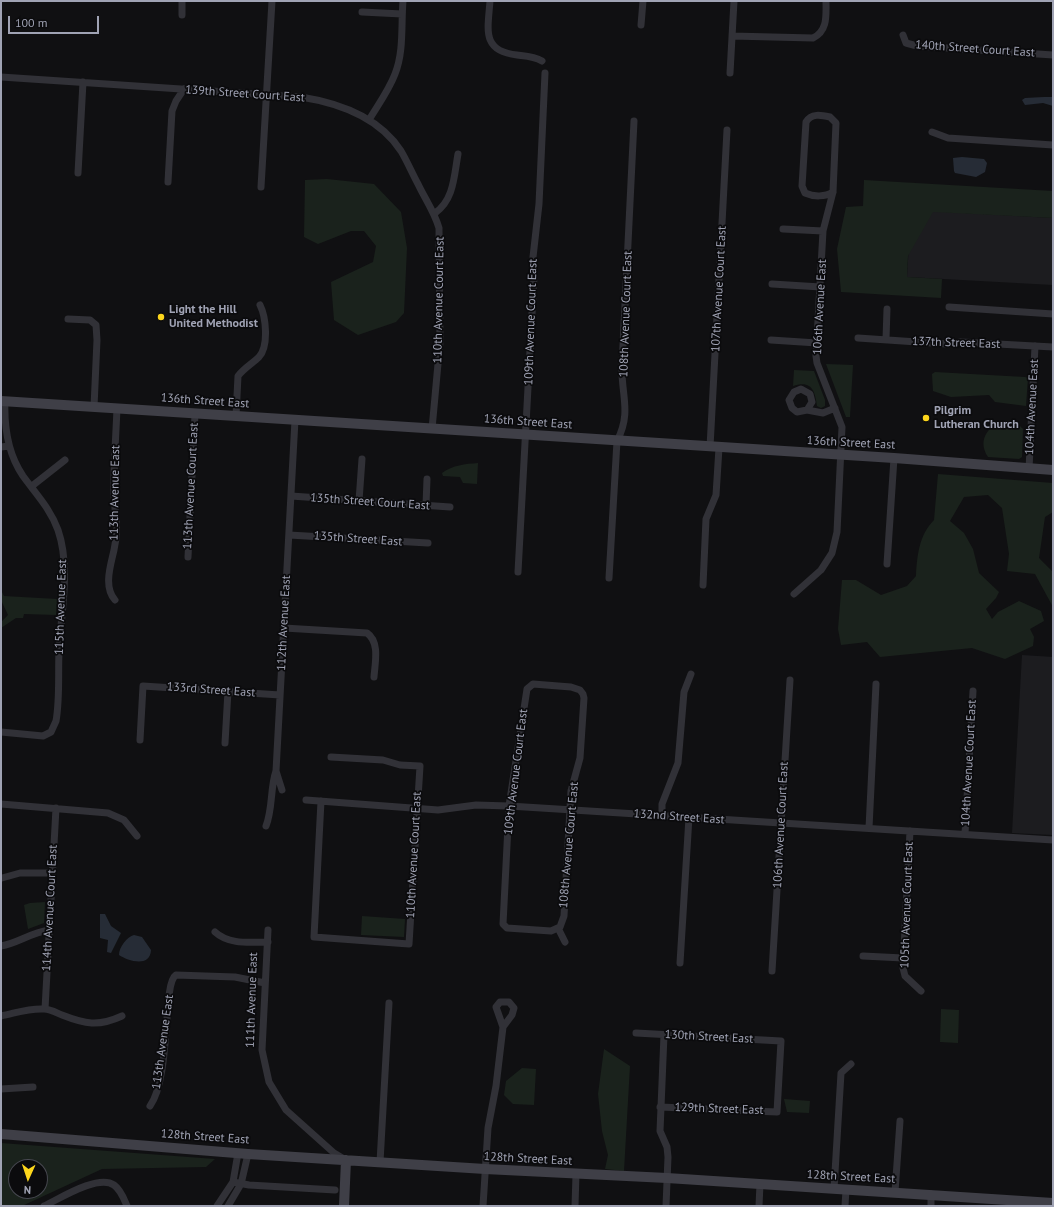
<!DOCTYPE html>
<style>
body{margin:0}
#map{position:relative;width:1054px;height:1207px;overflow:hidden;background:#101012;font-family:"PT Sans",sans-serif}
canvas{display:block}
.frame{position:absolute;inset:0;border:2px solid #a0a3b4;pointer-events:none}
.north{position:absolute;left:8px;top:1159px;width:40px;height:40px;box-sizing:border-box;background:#0b0b0d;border:1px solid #474850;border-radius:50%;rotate:183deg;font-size:11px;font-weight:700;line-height:16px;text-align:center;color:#a0a3b4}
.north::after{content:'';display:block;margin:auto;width:14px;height:18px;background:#fdd61c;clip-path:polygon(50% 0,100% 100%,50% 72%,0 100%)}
.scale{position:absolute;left:8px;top:16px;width:91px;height:18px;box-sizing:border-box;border:2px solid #a0a3b4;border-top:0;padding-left:5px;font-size:12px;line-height:14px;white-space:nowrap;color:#a0a3b4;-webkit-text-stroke:3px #0b0b0d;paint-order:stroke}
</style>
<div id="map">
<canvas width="1054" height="1207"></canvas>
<div class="frame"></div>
<div class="north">N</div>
<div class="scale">100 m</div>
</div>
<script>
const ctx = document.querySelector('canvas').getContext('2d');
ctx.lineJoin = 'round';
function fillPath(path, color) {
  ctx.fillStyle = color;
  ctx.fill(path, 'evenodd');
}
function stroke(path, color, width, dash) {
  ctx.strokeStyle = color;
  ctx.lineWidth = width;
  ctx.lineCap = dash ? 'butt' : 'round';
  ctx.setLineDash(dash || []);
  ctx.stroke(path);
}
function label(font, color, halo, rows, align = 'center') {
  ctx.font = font + ' "PT Sans",sans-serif';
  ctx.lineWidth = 3.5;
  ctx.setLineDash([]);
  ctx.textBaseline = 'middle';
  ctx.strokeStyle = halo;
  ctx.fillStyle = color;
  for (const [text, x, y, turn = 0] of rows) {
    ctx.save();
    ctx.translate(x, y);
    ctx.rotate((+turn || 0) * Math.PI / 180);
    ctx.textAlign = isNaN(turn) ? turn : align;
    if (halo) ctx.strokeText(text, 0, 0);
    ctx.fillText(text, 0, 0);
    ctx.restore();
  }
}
const built = new Path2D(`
 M 911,210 L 1053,218 L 1053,285 L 907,277 Z
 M 1022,655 L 1053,657 L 1053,835 L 1012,833 Z`);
const green = new Path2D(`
 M 327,179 L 374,184 L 401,212 L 407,248 L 404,313 L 396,322 L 358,335 L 334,320 L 331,282 L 373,262 L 376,246 L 364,231 L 351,231 L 318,244 L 304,237 L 305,180 Z
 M 864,180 L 1053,191 L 1053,218 L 933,212 L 908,256 L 907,277 L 942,279 L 941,298 L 841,292 L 837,249 L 846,207 L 863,206 Z
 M 826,364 L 853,365 L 850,417 L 846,417 Z
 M 794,370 L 814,371 L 825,400 L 825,406 L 821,408 L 817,406 C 815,391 812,380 793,386 Z
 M 935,372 L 1025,377 L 1028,378 L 1026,406 L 995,402 L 989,395 L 951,397 L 933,391 L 932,374 Z
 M 1008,420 L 1018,424 L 1023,429 L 1022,457 L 1019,459 L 988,457 C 976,439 990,423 1008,420 Z
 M 478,463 L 477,484 L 463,483 L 460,477 L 443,476 L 442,473 C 453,465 465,464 478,463 Z
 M 938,474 L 1053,483 L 1053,512 L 1045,517 L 1039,558 L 1053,572 L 1053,607 L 1035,574 L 1007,571 L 1009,554 L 1002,508 L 988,495 L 964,497 L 950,521 L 964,533 L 973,549 L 979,573 L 999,592 L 996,598 L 986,609 L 992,619 L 998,612 L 1019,601 L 1041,611 L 1044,621 L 1030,629 L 1034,637 L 1033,646 L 1005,659 L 972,648 L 880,657 L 867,642 L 841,645 L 838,629 L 842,580 L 856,580 L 881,595 L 907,586 L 916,576 C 917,556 919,535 934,520 Z
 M 1,590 L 4,596 L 57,599 L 56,615 L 24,614 L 23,618 L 16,618 L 1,628 L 1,622 L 8,615 L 1,600 Z
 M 45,902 L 44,923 L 28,929 L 24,905 L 30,903 Z
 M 362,916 L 405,919 L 404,937 L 361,935 Z
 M 941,1009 L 959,1010 L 958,1043 L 940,1042 Z
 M 604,1049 L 630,1066 L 624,1171 L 605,1169 L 608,1155 L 602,1131 L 598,1094 Z
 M 522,1068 L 536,1069 L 534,1105 L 513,1104 L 504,1095 L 506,1081 Z
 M 784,1099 L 810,1101 L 809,1113 L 787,1112 Z
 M 1,1143 L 215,1159 L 206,1167 L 102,1169 L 22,1206 L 1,1206 ZM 16,1167 L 40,1167 L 40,1191 L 16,1191 Z`);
const water = new Path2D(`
 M 1044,97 L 1053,97 L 1053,106 L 1043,103 L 1025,105 L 1022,100 L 1025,98 Z
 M 962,157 L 984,159 L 987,163 L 985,172 L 976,177 L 955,173 L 954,171 L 953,158 Z
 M 100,914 L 105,914 L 111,926 L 121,933 L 111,953 L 107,952 L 108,940 L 100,938 Z
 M 134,935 L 142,937 L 151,950 C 150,968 128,961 119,955 C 119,947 127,937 134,935 Z`);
const street = new Path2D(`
 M 490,1 C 488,29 481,51 517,55 C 526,56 534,56 542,61
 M 362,12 L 402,14
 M 182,15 L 182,1
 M 641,25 L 643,1
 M 903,35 L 906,43 L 917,46 L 1053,55
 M 732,36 L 813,38 C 828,31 826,15 826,1
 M 730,73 L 734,1
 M 1,77 L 301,97 C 339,103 379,117 401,151 C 407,161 412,173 418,184 C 425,199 434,211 439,228 L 440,342 L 432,429
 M 369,120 C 378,105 389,90 395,74 C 404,52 401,25 403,1
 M 932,132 L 948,138 L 1053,145
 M 78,173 L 83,82
 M 168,182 L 172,111 L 176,101 L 184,89
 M 261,187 L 272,1
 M 435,213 C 454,200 454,176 458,154
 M 783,229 L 823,231
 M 772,284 L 821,287
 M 949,307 L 1053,314
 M 68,319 L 90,320 L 96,325 L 97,340 L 94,407
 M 858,338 L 947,344 L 961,342 L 1053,347
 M 886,339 L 887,309
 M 771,340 L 817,343
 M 807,410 L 797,412 L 792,408 L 789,400 L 794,392 L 801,389 L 810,394 L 812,402 L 807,410 L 823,413 L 835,408
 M 236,416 L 238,376 C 244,368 253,363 259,357 C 269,346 266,317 260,305
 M 1,447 L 9,446
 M 710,447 L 727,130
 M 1029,469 L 1035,346
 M 32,486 L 65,460
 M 291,496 L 450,507
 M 359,501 L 362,459
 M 426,505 L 427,479
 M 289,535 L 428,543
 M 188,557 L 195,414
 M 887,564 L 894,458
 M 518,572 L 534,277 L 533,257 L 539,204 L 545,73
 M 609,578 L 617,441 C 632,412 621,395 622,366 C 626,285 630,203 634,121
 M 703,585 L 706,519 L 716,495 L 719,448
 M 794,594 L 821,570 L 832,553 L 837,532 L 842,427 L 817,363 L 816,356 L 823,231 L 833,192 L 836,123 L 830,117 C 821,115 811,113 806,122 L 802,186 L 805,193 C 814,197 825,197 833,192
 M 115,600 C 103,587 111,564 114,550 C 120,525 113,508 114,485 C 114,460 116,434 117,408
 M 284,628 L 367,633 C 380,642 375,663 374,677
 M 533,684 L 571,687 L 580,690 L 583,694 L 584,698 L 580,758 L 571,791 L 564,916 L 560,927 L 551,931 L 507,928 L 503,924 L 509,806 L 527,689 Z
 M 1,732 L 43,736 L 51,732 L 56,721 C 60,699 58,674 59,651 C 61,612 71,568 58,530 C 50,508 36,494 23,476 C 8,454 4,428 5,401
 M 140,740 L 143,686 L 280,695
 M 225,743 L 228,691
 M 276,771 L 282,790
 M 306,800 L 438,810 L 476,805 L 509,806 L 1053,840
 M 321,801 L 314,937 L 409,944 L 420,766 L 400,765 L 383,760 L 331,757
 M 1,804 L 108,813 L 124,820 L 137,836
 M 662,816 L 662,804 L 678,763 L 684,692 L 691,674
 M 266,826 C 273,808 270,788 276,771 L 295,420
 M 869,828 L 876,684
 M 910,831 L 903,968 L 905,976 L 921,991
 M 965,834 L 973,691
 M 2,878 L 20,873 L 52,873
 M 558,928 L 565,942
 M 268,930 L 262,1050 L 269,1082 L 286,1110 L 334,1153 L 344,1159
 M 215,932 C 229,945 250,942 268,942
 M 1,946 C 18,943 30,933 49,930
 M 863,956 L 903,958
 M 680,963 L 689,817
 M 772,971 L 790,680
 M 45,1009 L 56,808
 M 1,1016 C 16,1013 29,1008 44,1009 C 50,1009 57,1013 62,1015 C 85,1024 98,1027 122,1016
 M 636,1033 L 781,1041 L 777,1112 L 660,1107
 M 664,1035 L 660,1131 L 667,1147 L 668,1157 L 666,1206
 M 1,1089 L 33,1087
 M 150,1106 C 165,1085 165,1034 168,1007 C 169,998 169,984 174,977 L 176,975 L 235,977 L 265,983
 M 380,1162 L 389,1003
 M 233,1182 L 249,1185 L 335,1190
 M 834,1189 L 841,1073 L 851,1064
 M 895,1192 L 900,1121
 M 44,1206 C 59,1199 98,1174 114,1185 C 121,1190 124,1199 127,1206
 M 217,1206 L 233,1182 L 238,1153
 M 228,1206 L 241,1184 L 248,1154
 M 483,1206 L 488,1128 L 496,1086 L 503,1027 L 496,1007 L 500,1002 L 509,1002 L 514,1008 L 512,1015 L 503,1027
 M 575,1206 L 576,1174
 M 759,1206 L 760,1184
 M 845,1206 L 846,1189
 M 931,1206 L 931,1194`);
const secondary = new Path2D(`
 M 1,401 L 894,458 L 1053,470
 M 1,1134 L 248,1154 L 485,1169 L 667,1178 L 1053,1203
 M 344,1206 L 346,1160`);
const markers = [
 [161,317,4,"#fdd61c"],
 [926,418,4,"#fdd61c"]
];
const streetNames = [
 ["140th Street Court East",975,49,4],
 ["139th Street Court East",245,94,4],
 ["107th Avenue Court East",719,289,-87],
 ["110th Avenue Court East",439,300,-89],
 ["106th Avenue East",820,307,-87],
 ["108th Avenue Court East",626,314,-88],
 ["109th Avenue Court East",531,322,-88],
 ["137th Street East",956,343,2],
 ["136th Street East",205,401,4],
 ["104th Avenue East",1032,407,-87],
 ["136th Street East",528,422,4],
 ["136th Street East",851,443,3],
 ["113th Avenue Court East",191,486,-87],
 ["113th Avenue East",115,493,-89],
 ["135th Street Court East",370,502,4],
 ["135th Street East",358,539,4],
 ["115th Avenue East",61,607,-88],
 ["112th Avenue East",284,623,-87],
 ["133rd Street East",211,690,4],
 ["104th Avenue Court East",969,763,-87],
 ["109th Avenue Court East",516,772,-83],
 ["132nd Street East",679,817,4],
 ["106th Avenue Court East",781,825,-87],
 ["108th Avenue Court East",569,845,-85],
 ["110th Avenue Court East",414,855,-87],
 ["105th Avenue Court East",907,905,-88],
 ["114th Avenue Court East",50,908,-87],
 ["111th Avenue East",252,1000,-88],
 ["130th Street East",709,1037,3],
 ["113th Avenue East",163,1042,-82],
 ["129th Street East",719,1109,2],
 ["128th Street East",205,1137,4],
 ["128th Street East",528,1159,3],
 ["128th Street East",851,1177,3]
];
const poiNames = [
 ["Light the Hill",169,310],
 ["United Methodist",169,324],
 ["Pilgrim",934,411],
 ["Lutheran Church",934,425]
];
fillPath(built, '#1c1c1f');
fillPath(green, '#1a221c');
fillPath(water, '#262c36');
stroke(street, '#313137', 7);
stroke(secondary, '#3f3f47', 10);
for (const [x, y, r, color] of markers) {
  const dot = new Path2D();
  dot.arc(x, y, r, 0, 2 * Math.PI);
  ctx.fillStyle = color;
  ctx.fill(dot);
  stroke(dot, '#0b0b0d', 1.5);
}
label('12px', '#a0a3b4', '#0b0b0d', streetNames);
label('bold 12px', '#a0a3b4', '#0b0b0d', poiNames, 'left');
</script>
